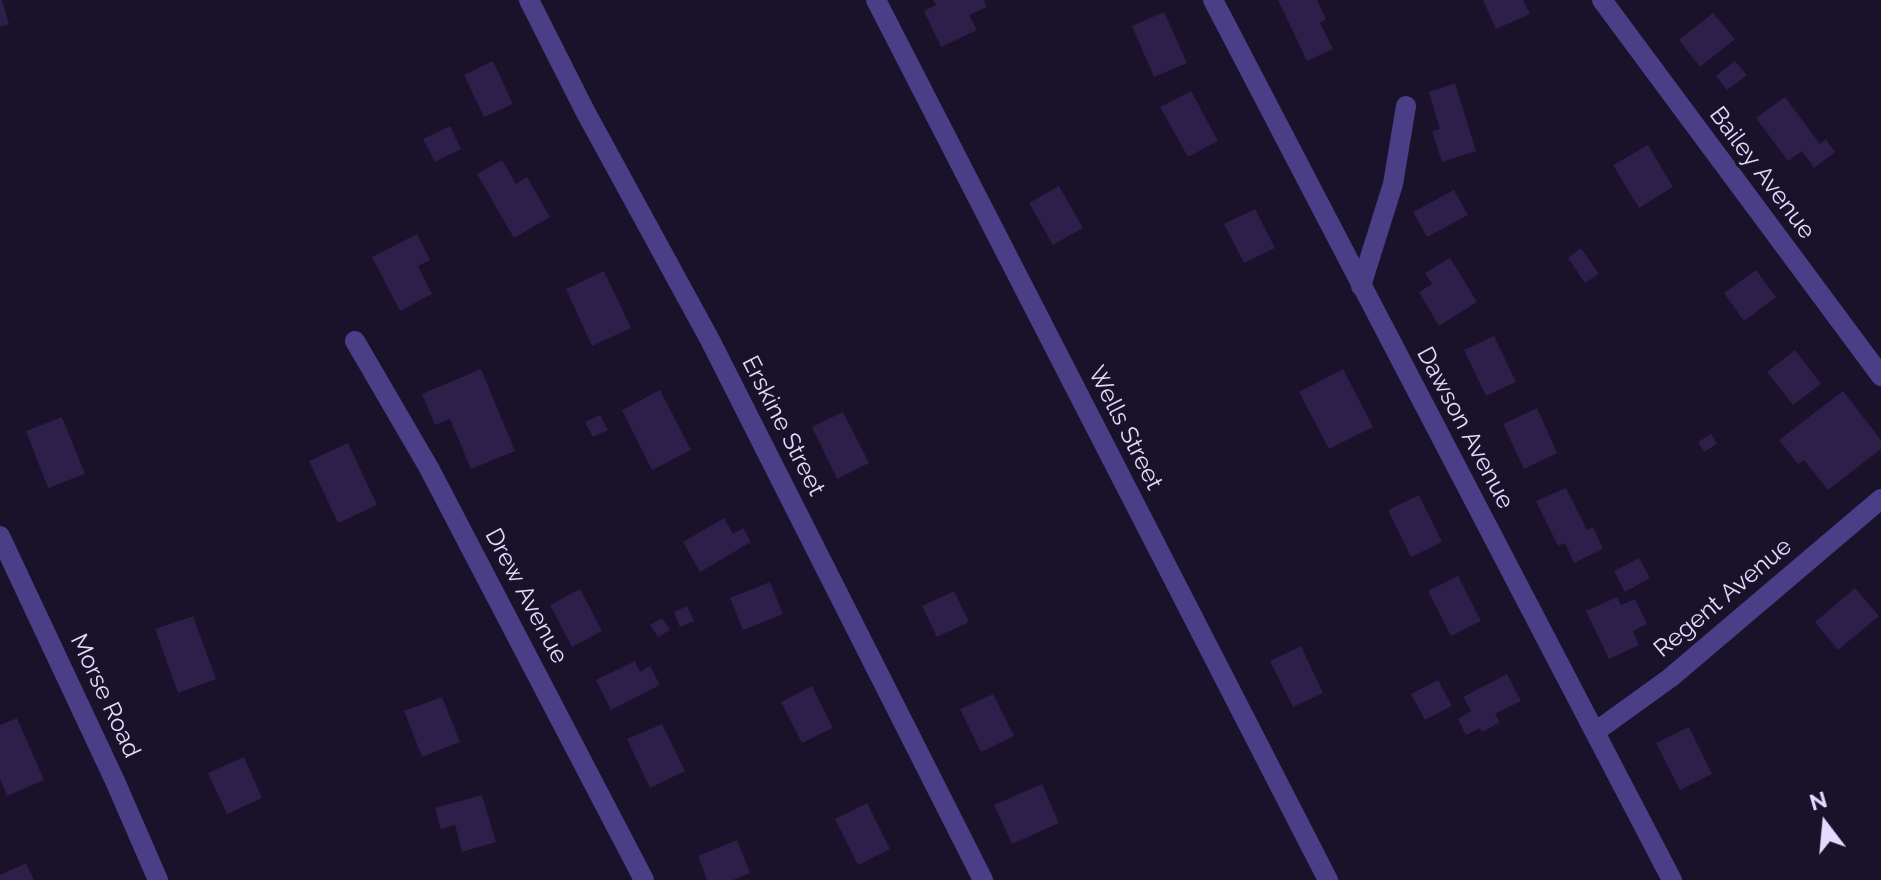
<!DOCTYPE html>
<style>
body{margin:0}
#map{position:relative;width:1881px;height:880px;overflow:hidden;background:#19122a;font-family:Raleway,sans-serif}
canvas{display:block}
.north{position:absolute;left:1785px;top:784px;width:80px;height:80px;-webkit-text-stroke:6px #19122a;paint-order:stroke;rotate:344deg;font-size:22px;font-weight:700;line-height:32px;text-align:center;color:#e4dbfe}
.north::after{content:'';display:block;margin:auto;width:28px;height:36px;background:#e4dbfe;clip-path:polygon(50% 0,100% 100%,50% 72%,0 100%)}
</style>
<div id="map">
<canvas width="1881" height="880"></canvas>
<div class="north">N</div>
</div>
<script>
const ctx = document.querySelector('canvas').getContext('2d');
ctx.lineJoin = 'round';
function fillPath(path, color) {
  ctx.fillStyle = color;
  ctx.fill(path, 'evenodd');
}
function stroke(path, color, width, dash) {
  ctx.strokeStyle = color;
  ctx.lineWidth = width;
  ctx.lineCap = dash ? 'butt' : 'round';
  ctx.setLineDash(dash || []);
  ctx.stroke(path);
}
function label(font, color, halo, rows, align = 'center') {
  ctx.font = font + ' Raleway,sans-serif';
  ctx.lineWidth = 7;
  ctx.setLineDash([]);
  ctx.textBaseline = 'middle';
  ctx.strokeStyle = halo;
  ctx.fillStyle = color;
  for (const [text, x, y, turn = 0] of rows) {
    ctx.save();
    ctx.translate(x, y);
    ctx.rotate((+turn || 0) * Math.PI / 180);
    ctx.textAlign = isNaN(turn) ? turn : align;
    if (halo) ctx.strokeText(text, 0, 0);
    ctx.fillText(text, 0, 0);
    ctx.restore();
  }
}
const building = new Path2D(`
 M 0,0 L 2,0 L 9,24 L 0,27 Z
 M 933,0 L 984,0 L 987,7 L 969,15 L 977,30 L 941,47 L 924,11 L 936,5 Z
 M 1278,0 L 1317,0 L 1326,19 L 1320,23 L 1333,49 L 1307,61 Z
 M 1483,0 L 1523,0 L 1530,14 L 1496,29 Z
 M 1164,12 L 1187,63 L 1154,77 L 1132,26 Z
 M 1713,13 L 1735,39 L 1700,67 L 1679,40 Z
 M 493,61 L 513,104 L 484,117 L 464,75 Z
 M 1735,61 L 1747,75 L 1727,90 L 1716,76 Z
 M 1455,83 L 1476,151 L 1442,162 L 1432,131 L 1440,129 L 1429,92 Z
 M 1191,91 L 1218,141 L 1188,157 L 1160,107 Z
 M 1785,97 L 1820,144 L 1826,139 L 1835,152 L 1814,168 L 1802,151 L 1788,161 L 1756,118 Z
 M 450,126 L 461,149 L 435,162 L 423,139 Z
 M 1648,145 L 1673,187 L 1639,208 L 1613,165 Z
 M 502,160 L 516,184 L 527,177 L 550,217 L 514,238 L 477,174 Z
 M 1059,186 L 1083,228 L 1053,245 L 1029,203 Z
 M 1454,190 L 1468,215 L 1427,237 L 1413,212 Z
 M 1255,209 L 1275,248 L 1244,263 L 1224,224 Z
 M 417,234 L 430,260 L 418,266 L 432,294 L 400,311 L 372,257 Z
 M 1581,248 L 1599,274 L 1585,283 L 1568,258 Z
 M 1450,258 L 1477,302 L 1439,326 L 1419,292 L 1432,284 L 1425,273 Z
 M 1756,270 L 1776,297 L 1744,321 L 1724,293 Z
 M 604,271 L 631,328 L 592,346 L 566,289 Z
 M 1494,336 L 1516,382 L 1486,396 L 1464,350 Z
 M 1795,350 L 1821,384 L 1793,405 L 1767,372 Z
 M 481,369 L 515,451 L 471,469 L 450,419 L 435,425 L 422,394 Z
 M 1343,369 L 1373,427 L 1329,449 L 1299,392 Z
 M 660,390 L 691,450 L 652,470 L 622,410 Z
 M 1843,391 L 1881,440 L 1881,449 L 1828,490 L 1804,460 L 1798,464 L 1779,440 Z
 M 1537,408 L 1557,453 L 1524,469 L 1503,424 Z
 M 843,412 L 869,463 L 837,479 L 812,427 Z
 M 600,415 L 608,430 L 593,437 L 585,422 Z
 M 62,417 L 85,474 L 48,488 L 26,431 Z
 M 1711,434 L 1717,444 L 1704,452 L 1698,442 Z
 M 348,443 L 377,505 L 338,523 L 309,461 Z
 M 1566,488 L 1587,530 L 1593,527 L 1603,549 L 1574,563 L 1565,543 L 1558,546 L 1536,501 Z
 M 1419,495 L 1442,542 L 1411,557 L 1388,510 Z
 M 724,518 L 733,534 L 743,528 L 751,542 L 700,572 L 683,542 Z
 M 1639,558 L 1650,578 L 1625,592 L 1614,571 Z
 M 1458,576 L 1481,621 L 1451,636 L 1428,591 Z
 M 770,582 L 783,614 L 743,630 L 730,598 Z
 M 1855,588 L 1879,616 L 1838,650 L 1815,622 Z
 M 580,589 L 602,631 L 572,647 L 550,605 Z
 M 954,591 L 969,622 L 937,637 L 922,606 Z
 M 1617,597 L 1621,605 L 1635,599 L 1647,624 L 1633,631 L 1639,645 L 1609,659 L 1586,611 Z
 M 687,606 L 694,621 L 680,627 L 674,612 Z
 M 193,616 L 216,679 L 178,693 L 155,629 Z
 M 662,618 L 670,630 L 658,637 L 650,625 Z
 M 1301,646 L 1323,693 L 1293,707 L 1270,661 Z
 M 635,661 L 640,672 L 650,666 L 660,685 L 611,710 L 596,680 Z
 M 1507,674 L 1521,701 L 1495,714 L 1500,722 L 1482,732 L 1480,728 L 1466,735 L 1458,719 L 1471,711 L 1463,697 Z
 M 1438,680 L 1452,706 L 1425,720 L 1411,694 Z
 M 812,686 L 833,728 L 802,743 L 781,702 Z
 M 993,694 L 1014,736 L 981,752 L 960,709 Z
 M 442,697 L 460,742 L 422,757 L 404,711 Z
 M 17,718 L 44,780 L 7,796 L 0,779 L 0,725 Z
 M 662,724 L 685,771 L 650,788 L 627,739 Z
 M 1689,727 L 1712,774 L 1680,790 L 1656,743 Z
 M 244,757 L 262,798 L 227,814 L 208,773 Z
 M 1042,784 L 1059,823 L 1012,844 L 994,805 Z
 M 482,795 L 496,842 L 462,852 L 455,825 L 441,829 L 435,808 Z
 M 867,803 L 890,849 L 858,865 L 835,819 Z
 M 737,840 L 750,873 L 733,880 L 707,880 L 698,856 Z
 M 26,863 L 34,880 L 0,880 L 0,875 Z`);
const minor = new Path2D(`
 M 529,0 L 585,111 L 710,340 L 983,880
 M 876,0 L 1328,880
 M 1213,0 L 1672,880
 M 1602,0 L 1881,376
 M 1361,286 L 1393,184 L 1406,106
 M 355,341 L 429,468 L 644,880
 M 0,536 L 115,781 L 158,880
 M 1595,732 L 1670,678 L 1881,499`);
const streetNames = [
 ["Bailey Avenue",1762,173,53],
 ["Erskine Street",783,426,63],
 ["Wells Street",1125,428,63],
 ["Dawson Avenue",1465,428,62],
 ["Drew Avenue",526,596,62],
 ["Regent Avenue",1723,598,-40],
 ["Morse Road",105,696,65]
];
fillPath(building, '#2d1e4a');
stroke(minor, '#4a3e87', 20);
label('24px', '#e4dbfe', '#19122a', streetNames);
</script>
